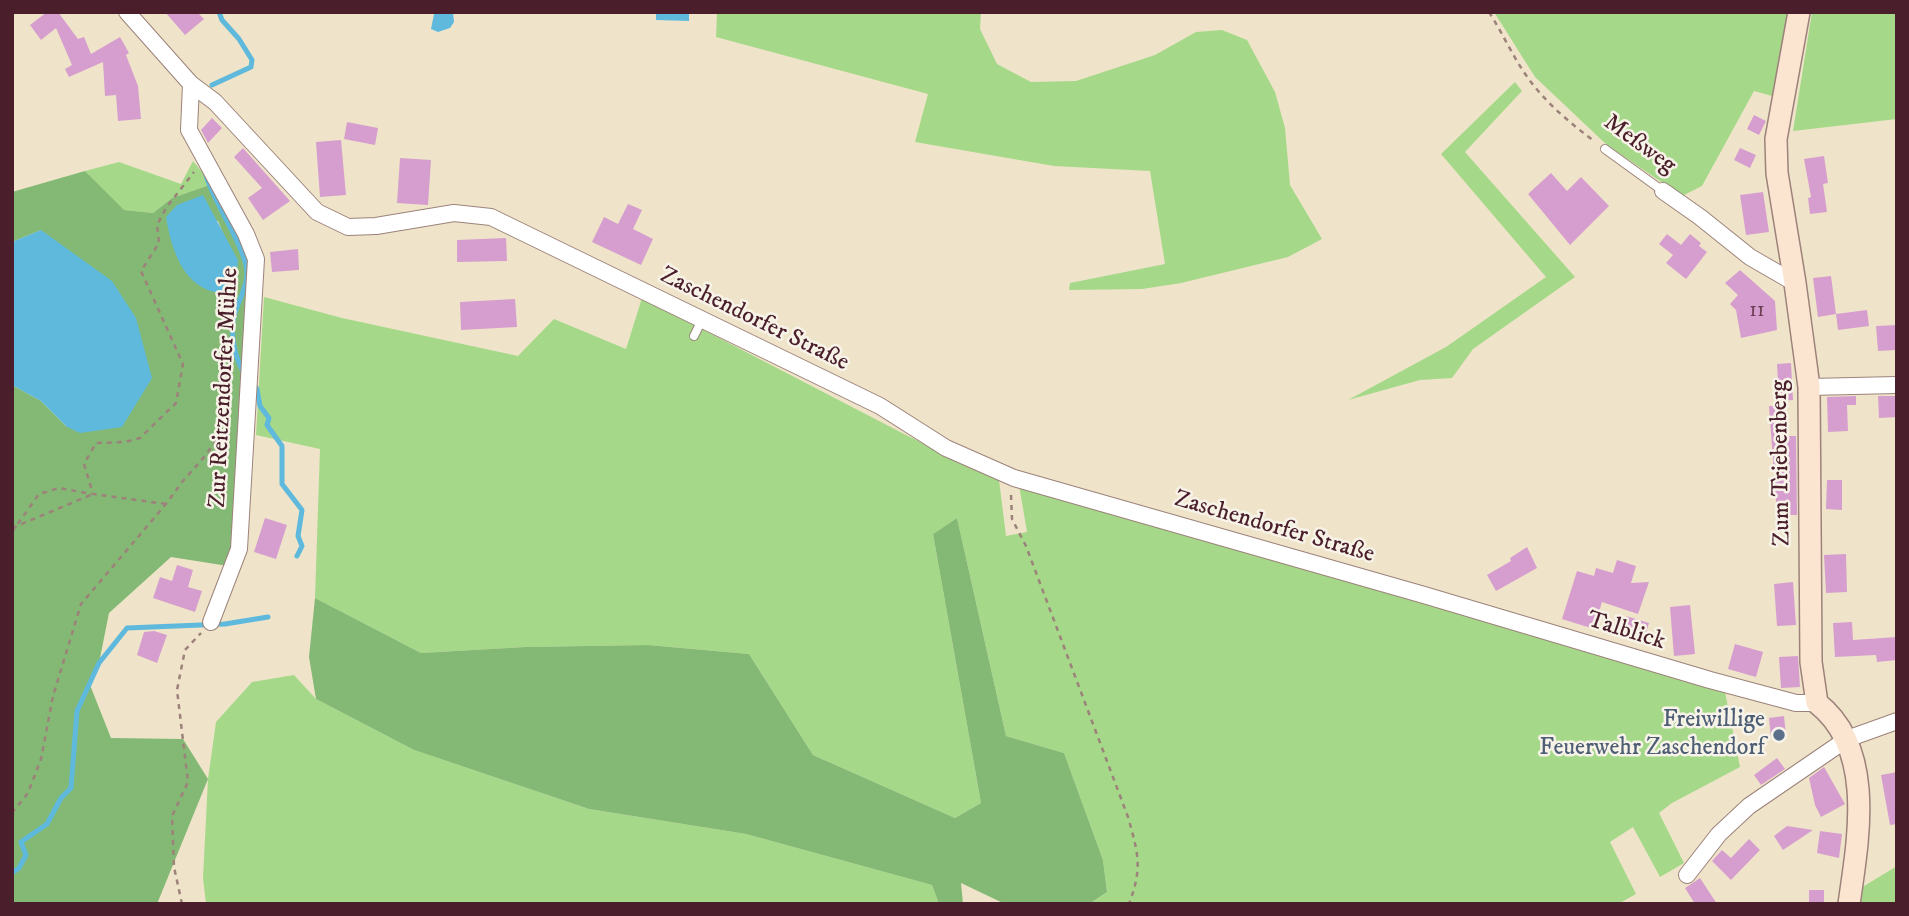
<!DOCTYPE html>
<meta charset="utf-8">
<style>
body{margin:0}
#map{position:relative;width:1909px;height:916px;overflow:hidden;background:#efe4c9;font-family:"IM FELL DW Pica",serif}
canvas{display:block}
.frame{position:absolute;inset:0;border:14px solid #4a1f2b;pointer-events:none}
</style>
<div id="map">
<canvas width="1909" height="916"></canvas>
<div class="frame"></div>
</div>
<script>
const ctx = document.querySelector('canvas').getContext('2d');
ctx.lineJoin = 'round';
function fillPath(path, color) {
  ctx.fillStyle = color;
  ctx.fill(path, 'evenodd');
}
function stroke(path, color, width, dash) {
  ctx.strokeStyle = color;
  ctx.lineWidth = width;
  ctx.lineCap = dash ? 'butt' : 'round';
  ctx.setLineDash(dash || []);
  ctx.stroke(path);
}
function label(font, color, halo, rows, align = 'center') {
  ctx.font = font + ' "IM FELL DW Pica",serif';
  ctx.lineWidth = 5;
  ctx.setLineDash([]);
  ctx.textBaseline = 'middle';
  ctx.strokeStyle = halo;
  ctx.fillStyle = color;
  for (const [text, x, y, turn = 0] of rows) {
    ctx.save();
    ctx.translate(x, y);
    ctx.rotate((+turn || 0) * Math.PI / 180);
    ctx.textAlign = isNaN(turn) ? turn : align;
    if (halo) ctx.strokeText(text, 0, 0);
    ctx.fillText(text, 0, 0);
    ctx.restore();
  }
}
const green = new Path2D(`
 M 717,12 L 981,12 L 980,29 L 997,64 L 1031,82 L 1076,81 L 1155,55 L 1196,32 L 1222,30 L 1247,40 L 1275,92 L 1285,128 L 1290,185 L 1322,239 L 1288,257 L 1181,283 L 1142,289 L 1069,290 L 1070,283 L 1165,264 L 1150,171 L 1054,166 L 915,142 L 928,94 L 716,37 Z
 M 1494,12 L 1788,12 L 1772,96 L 1754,91 L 1702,186 L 1682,196 L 1607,145 L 1535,77 Z
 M 1812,12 L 1897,12 L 1897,119 L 1793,131 Z
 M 1515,82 L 1522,91 L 1465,152 L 1575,277 L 1473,349 L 1452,378 L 1420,380 L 1348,400 L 1446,347 L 1546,277 L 1441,154 Z
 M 193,161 L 212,184 L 172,198 L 153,213 L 123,210 L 85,171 L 119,162 L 181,184 Z
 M 264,297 L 342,318 L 518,356 L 554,319 L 626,349 L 642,298 L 906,435 L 999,480 L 1006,536 L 1027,532 L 1019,485 L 1725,692 L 1740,767 L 1672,803 L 1659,813 L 1684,863 L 1660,877 L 1633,827 L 1610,842 L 1636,894 L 1618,904 L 1089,904 L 1107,892 L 1103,860 L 1064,753 L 1006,736 L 957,518 L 933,534 L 981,803 L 955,818 L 813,755 L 749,654 L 648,645 L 525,647 L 421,653 L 315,598 L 320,449 L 256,435 Z
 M 294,675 L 316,699 L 414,750 L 589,809 L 746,834 L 932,885 L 939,904 L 206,904 L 203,878 L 208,779 L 216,722 L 252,682 Z
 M 1897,866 L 1897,904 L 1855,904 L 1856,891 Z`);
const forest = new Path2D(`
 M 85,171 L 124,210 L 153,213 L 172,198 L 212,184 L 250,258 L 244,468 L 228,566 L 171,557 L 109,613 L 99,663 L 90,685 L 111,738 L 183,739 L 208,779 L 157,904 L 12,904 L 12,385 L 41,401 L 67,427 L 41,230 L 12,242 L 12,192 ZM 166,217 L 218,221 L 224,236 Z
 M 957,518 L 1006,736 L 1064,753 L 1103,860 L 1107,892 L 1089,904 L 1005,904 L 961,883 L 963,904 L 939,904 L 932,885 L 746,834 L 589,809 L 414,750 L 316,699 L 309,657 L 315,598 L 421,653 L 525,647 L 648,645 L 749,654 L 813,755 L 955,818 L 981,803 L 933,534 Z`);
const water = new Path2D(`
 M 439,12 L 453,12 L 454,22 L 450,28 L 438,32 L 431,29 L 434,14 Z
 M 656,12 L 689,12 L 689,21 L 656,20 Z
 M 203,195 L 238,260 L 236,279 L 221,293 C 184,290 171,249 166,217 L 177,205 Z
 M 41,230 L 112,281 L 136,318 L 152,378 L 122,427 L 80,433 L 67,427 L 41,401 L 12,385 L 12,242 Z`);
const stream = new Path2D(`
 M 212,85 L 251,67 L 252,60 L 239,39 L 222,20 L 219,12
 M 206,175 C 213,203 249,251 247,276 C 246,292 234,307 233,323 C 231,339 236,362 245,374
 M 254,385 L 257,389 L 260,406 L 269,418 L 267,425 L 282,446 L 282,484 L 302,510 L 298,536 L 302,546 L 297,556
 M 12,873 L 19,868 L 26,855 L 21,842 L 47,824 L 61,798 L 71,788 L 77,711 L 99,663 L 127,628 L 225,624 L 268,617`);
const building = new Path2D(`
 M 47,12 L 58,12 L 78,39 L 84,37 L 91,54 L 120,37 L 129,53 L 126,55 L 138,86 L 141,119 L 118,121 L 116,95 L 105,96 L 103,62 L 69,77 L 65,69 L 72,65 L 56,28 L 41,40 L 30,25 Z
 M 165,12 L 197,12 L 204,19 L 185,35 Z
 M 1754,115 L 1766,121 L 1759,135 L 1747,129 Z
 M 212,118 L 222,128 L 208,143 L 201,130 Z
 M 347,122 L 378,128 L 375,145 L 344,139 Z
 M 341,140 L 346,195 L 320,197 L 316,142 Z
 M 243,148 L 290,201 L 263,220 L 248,198 L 262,188 L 234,157 Z
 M 1740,148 L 1756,155 L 1750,168 L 1734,160 Z
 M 1824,156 L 1828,183 L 1823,184 L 1827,212 L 1810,214 L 1808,198 L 1811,197 L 1804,159 Z
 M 400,158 L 431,160 L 428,205 L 397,203 Z
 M 1551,173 L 1567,191 L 1581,177 L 1609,206 L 1570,245 L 1528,194 Z
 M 1763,192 L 1769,232 L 1746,235 L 1740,195 Z
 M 628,204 L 642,210 L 633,229 L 653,239 L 641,265 L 592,242 L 604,217 L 618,224 Z
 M 1667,234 L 1681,245 L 1690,234 L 1701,243 L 1699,246 L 1707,252 L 1686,279 L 1666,263 L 1673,255 L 1659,244 Z
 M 506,238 L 507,261 L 457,262 L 457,240 Z
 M 298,249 L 299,270 L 272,272 L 270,252 Z
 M 1740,270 L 1775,301 L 1777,330 L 1741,338 L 1736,310 L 1730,304 L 1738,295 L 1725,283 Z
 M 1831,276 L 1836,314 L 1818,317 L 1813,278 Z
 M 515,299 L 517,327 L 461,330 L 460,302 Z
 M 1867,310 L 1869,326 L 1838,330 L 1836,314 Z
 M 1897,325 L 1897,350 L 1878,351 L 1876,326 Z
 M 1791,363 L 1793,400 L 1779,401 L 1777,364 Z
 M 1856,396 L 1856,405 L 1847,405 L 1848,431 L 1828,432 L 1827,397 Z
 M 1878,396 L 1897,396 L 1897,417 L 1879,418 Z
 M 1769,406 L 1784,406 L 1786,436 L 1796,436 L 1797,515 L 1777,515 Z
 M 1827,480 L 1842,480 L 1842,510 L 1826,509 Z
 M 265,518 L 287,525 L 276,559 L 254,552 Z
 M 1527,547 L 1537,568 L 1496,591 L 1487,575 L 1511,561 L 1510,558 Z
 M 1846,554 L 1847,592 L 1826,593 L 1824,555 Z
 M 1617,560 L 1636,566 L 1631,583 L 1649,582 L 1638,614 L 1602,602 L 1594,629 L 1562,619 L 1577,571 L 1594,576 L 1596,568 L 1613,573 Z
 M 177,565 L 193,570 L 188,587 L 202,591 L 195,612 L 153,598 L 160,577 L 172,581 Z
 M 1793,582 L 1796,625 L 1777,626 L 1774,584 Z
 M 1690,605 L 1695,654 L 1674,656 L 1670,607 Z
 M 1626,616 L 1649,623 L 1643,643 L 1620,637 Z
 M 1852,622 L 1853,640 L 1897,637 L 1897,660 L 1877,662 L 1876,655 L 1835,657 L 1833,623 Z
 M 154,631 L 167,635 L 157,663 L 137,655 L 144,632 Z
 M 1735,644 L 1763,652 L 1756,677 L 1728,669 Z
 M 1798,656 L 1800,687 L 1781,688 L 1779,657 Z
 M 1784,716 L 1786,736 L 1771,738 L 1769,718 Z
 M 1777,758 L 1785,769 L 1761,785 L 1754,775 Z
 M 1824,767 L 1845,804 L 1821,817 L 1815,805 L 1809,778 Z
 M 1897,772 L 1897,824 L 1890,825 L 1881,775 Z
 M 1787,826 L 1813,830 L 1783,850 L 1774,836 Z
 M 1820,831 L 1842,834 L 1839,858 L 1817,853 Z
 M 1749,839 L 1760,850 L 1731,880 L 1712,861 L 1722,850 L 1731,858 Z
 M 1700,878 L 1717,904 L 1695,904 L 1685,888 Z
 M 1809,890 L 1824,890 L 1824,904 L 1809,904 Z`);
const path = new Path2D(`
 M 1489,12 C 1503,34 1513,57 1528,78 C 1546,103 1570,123 1594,141
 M 1011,495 L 1012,519 L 1026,546 L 1128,817 C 1138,853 1143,867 1129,904
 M 166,504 L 93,494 L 84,464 L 96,443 L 125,442 L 140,438 L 176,403 L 183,364 L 141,271 L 159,243 L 157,225 L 166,208 L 194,172
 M 12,528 L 93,494
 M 12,532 L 39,494 L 59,488 L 92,494
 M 12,813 L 28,793 L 41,759 L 53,696 L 81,604 L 166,504 L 182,482 L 205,456 L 229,423
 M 182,904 L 174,867 L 172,816 L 188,782 L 177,690 L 185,650 L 201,633`);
const lane = new Path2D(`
 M 1605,149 L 1663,191
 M 694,336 L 702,320`);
const street = new Path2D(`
 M 127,12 L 191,84 L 215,102 L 317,212 L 348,227 L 376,226 L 454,213 L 491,217 L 880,406 L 946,448 L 1014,478 L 1424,595 L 1710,680 L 1796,703 L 1817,703
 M 191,84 L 189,130 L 246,234 L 256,259 L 239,549 L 211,622
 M 1663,191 L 1700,217 L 1750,257 L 1795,283
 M 1809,387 L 1897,385
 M 1687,875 L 1719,834 L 1749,806 L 1847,739 L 1897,721`);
const secondary = new Path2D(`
 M 1799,12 L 1776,139 L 1777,173 L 1795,283 L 1809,387 L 1811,662 L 1817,703 C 1876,749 1858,840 1849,904`);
const markers = [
 [1779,735,7,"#5c6f8a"]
];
const numberNames = [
 ["11",1757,312]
];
const streetNames = [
 ["Meßweg",1639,145,36],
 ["Zaschendorfer Straße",754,320,26],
 ["Zur Reitzendorfer Mühle",225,388,-87],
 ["Zum Triebenberg",1782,463,-91],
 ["Zaschendorfer Straße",1274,528,16],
 ["Talblick",1626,632,17]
];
const serviceNames = [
 ["Freiwillige",1765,721],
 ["Feuerwehr Zaschendorf",1765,749]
];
fillPath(green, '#a5d989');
fillPath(forest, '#84b975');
fillPath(water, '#5eb9dc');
stroke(stream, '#5eb9dc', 5);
fillPath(building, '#d69ece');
stroke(lane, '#9c827a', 10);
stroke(street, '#9c827a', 18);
stroke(secondary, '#9c827a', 24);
stroke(path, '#9c827a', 2.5, [5, 5]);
stroke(lane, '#fff', 8);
stroke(street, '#fff', 16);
stroke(secondary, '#fce5d0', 21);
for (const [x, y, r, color] of markers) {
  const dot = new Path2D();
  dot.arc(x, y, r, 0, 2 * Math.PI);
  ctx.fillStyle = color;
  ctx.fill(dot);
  stroke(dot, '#f7f3e8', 2.5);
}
label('21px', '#6d3f54', null, numberNames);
label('24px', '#4a1f2b', '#f7f3e8', streetNames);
label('24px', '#4e5e75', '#f7f3e8', serviceNames, 'right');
</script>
